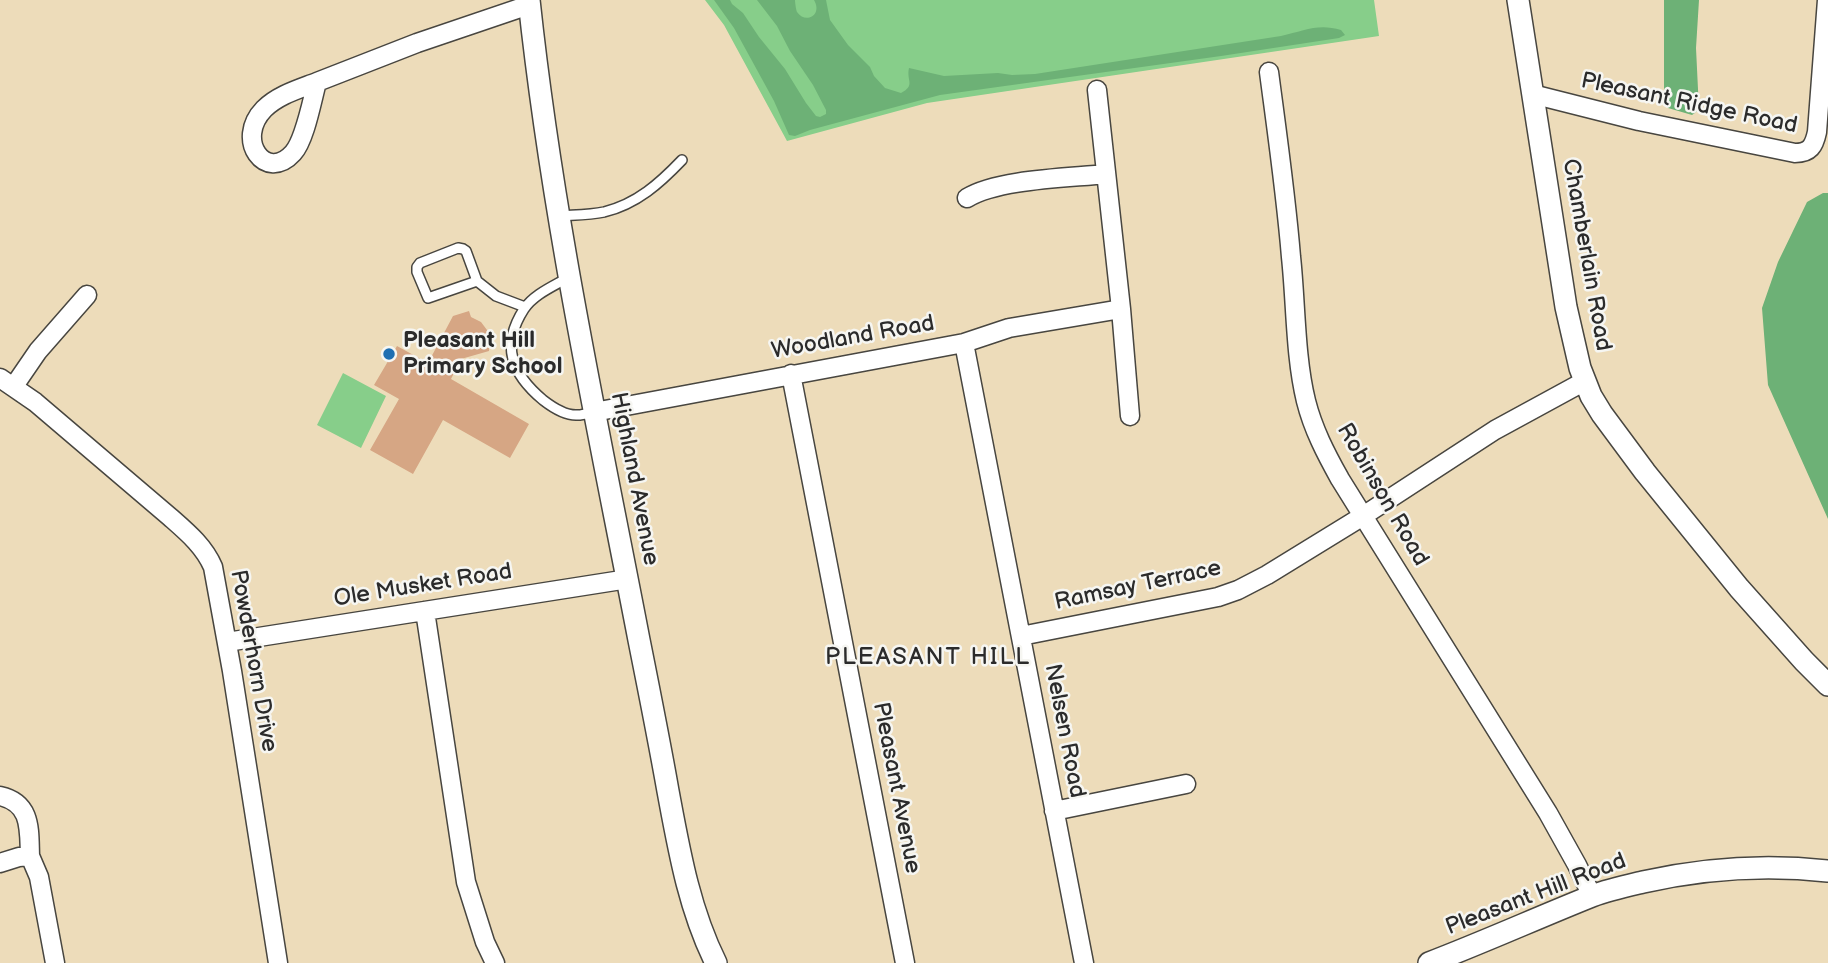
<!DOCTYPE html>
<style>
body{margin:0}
canvas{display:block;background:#eddcba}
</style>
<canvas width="1828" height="963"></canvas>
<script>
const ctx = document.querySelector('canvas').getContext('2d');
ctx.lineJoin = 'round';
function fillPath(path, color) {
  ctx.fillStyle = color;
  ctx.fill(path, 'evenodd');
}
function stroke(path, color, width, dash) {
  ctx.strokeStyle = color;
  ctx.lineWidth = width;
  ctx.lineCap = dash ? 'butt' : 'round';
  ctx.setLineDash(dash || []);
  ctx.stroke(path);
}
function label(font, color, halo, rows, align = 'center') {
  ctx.font = font + ' "Balsamiq Sans",sans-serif';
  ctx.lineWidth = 5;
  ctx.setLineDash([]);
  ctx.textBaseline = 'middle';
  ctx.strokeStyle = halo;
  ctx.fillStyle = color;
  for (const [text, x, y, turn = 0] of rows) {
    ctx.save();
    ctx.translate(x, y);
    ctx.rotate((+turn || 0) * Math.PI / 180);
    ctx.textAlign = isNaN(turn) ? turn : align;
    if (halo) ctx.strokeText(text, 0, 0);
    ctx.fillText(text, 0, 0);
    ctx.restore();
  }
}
const green = new Path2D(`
 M 705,0 L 1374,0 L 1379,36 L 927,103 L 787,141 L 724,25 Z
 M 343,373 L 386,396 L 361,448 L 317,425 Z`);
const forest = new Path2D(`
 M 714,0 L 730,0 L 732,4 L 743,13 L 759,37 L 785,69 L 806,103 L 816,116 L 820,117 L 826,114 L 826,110 L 813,85 L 790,51 L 777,26 L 757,0 L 795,0 C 795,2 796,10 797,12 C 805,24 823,16 814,0 L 826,0 L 830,20 L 848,45 L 870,67 L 874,76 L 885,88 L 901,93 C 916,85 906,81 909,68 L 944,76 L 998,73 L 1012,75 L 1035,74 L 1281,36 C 1304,31 1318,23 1341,30 L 1345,35 L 1339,38 L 1221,56 L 940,95 L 810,130 L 795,136 L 789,135 L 774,101 L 734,28 Z
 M 1664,0 L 1699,0 L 1696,48 L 1699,110 L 1692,115 L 1668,108 L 1664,99 Z
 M 1823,193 L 1828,193 L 1828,519 L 1768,385 L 1762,308 L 1778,262 L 1807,202 Z`);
const building = new Path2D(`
 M 469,311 L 471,317 L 481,322 L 487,330 L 490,338 L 489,351 L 461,359 L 451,379 L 529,424 L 510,458 L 443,420 L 413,474 L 370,450 L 399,399 L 374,385 L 397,346 L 428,363 L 453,316 Z`);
const service = new Path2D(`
 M 560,216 C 574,215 590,215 604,212 C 637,204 660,183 682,160
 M 569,277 C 554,286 534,294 524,309 C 500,346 512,374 543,400 C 552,407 566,416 578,415 C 583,415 589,413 594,412
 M 477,281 L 428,298 L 417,272 L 417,267 L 420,263 L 458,248 L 463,249 L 466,251 L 477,281 L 496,296 L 525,307`);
const minor = new Path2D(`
 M 1269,72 C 1277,133 1286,195 1291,257 C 1296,303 1295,356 1306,401 C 1313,429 1326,454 1340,479 L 1548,813 L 1577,865 L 1592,896
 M 317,82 C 312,100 305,140 293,153 C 266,183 234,140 264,109 C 278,95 299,89 317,82 Z
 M 317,82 L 417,43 L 529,5
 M 1097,90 L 1121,309 L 1130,416
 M 1532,94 L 1639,121 L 1795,153 C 1810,153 1814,146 1817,132 L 1827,0
 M 967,198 C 998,179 1069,178 1106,174
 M 964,343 L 1084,963
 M 791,374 L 905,963
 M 0,378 L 35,402 L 170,517 C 187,532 204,546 213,567 L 232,671 L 278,963
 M 14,386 L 38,351 L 87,295
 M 594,412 L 964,343 L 1009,328 L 1121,309
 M 425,611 L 466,882 L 485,942 L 495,963
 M 1021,636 L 1218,597 L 1238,590 L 1267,575 L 1363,516 L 1495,430 L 1585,381
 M 227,642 L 628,579
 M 0,796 C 32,803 29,830 30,856 L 19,857 L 0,863
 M 1054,811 L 1186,784
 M 30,856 L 39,877 L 55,963`);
const tertiary = new Path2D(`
 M 529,0 C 552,216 598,427 639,640 C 649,690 659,740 668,791 C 679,850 689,909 716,963
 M 1518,0 L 1566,307 L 1580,368 L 1591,396 L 1602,414 L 1645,472 L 1739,588 L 1804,661 L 1828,685
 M 1429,963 C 1484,942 1537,918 1592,896 C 1608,890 1626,886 1643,882 C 1705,868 1765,864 1828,871`);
const markers = [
 [389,354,7,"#1f6fb2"]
];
const streetNames = [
 ["Pleasant Ridge Road",1689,104,12],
 ["Chamberlain Road",1586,255,80],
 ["Woodland Road",853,338,-10],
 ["Highland Avenue",634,479,79],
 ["Robinson Road",1382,495,60],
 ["Ole Musket Road",423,586,-9],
 ["Ramsay Terrace",1138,586,-12],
 ["Powderhorn Drive",253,661,80],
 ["Nelsen Road",1064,731,79],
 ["Pleasant Avenue",896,788,79],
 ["Pleasant Hill Road",1536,895,-21]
];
const poiNames = [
 ["Pleasant Hill",403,341],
 ["Primary School",403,367]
];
const neighbourhoodNames = [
 ["PLEASANT HILL",928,658]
];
fillPath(green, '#87ce8a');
fillPath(forest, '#6db176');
fillPath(building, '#d6a684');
stroke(service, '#484640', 12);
stroke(minor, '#484640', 21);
stroke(tertiary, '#484640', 24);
stroke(service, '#fff', 9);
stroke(minor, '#fff', 18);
stroke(tertiary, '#fff', 21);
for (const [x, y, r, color] of markers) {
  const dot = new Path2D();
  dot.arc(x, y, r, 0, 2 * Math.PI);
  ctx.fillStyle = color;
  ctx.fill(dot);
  stroke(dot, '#f6f6f2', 2.5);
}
label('23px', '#2b2b2b', '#f6f6f2', streetNames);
label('bold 23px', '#2b2b2b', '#f6f6f2', poiNames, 'left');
ctx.letterSpacing = '2px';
label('24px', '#2b2b2b', '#f6f6f2', neighbourhoodNames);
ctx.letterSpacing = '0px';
</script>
